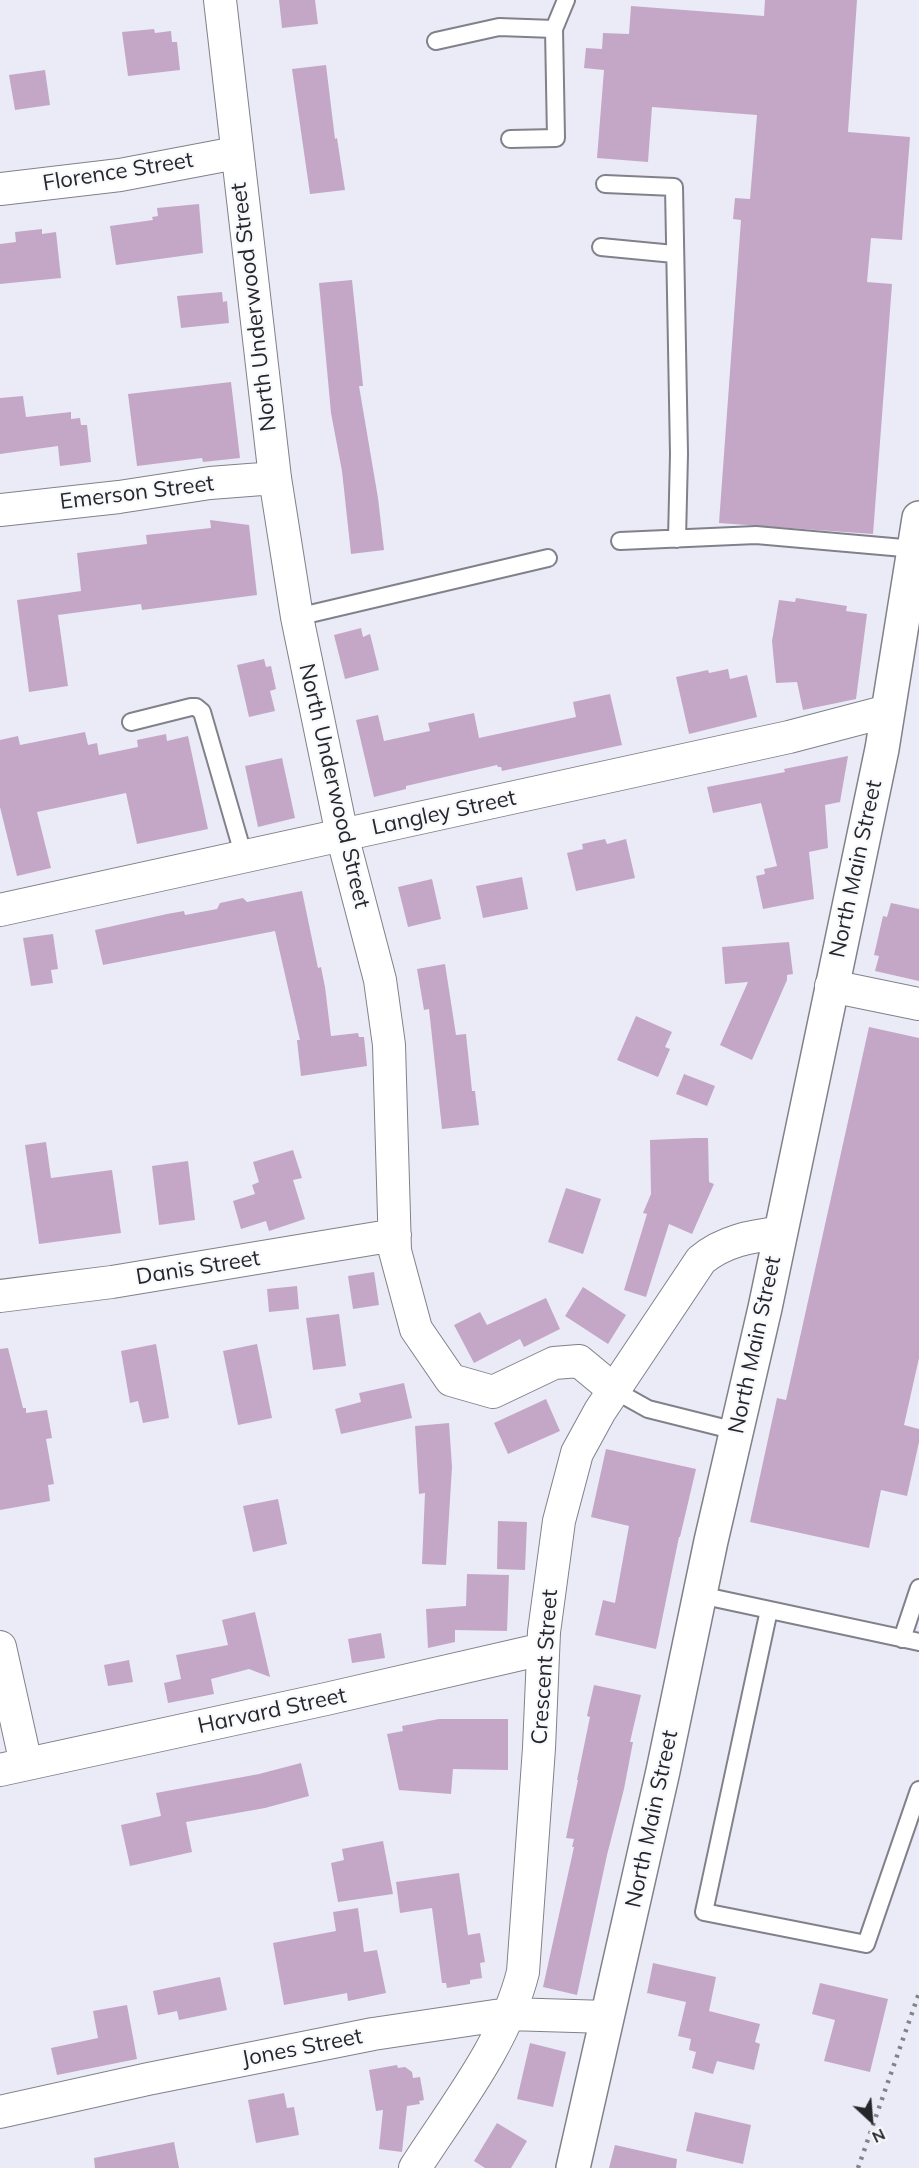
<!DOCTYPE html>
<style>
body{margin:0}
#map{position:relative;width:919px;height:2168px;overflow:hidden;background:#eaebf6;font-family:Mulish,sans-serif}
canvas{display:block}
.north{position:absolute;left:841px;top:2090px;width:60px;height:60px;-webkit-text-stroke:4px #f8f9fd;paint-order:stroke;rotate:154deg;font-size:16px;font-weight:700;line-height:24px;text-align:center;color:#27272b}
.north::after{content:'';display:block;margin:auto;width:21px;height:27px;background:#27272b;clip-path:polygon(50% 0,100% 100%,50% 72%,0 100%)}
</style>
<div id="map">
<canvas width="919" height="2168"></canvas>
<div class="north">N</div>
</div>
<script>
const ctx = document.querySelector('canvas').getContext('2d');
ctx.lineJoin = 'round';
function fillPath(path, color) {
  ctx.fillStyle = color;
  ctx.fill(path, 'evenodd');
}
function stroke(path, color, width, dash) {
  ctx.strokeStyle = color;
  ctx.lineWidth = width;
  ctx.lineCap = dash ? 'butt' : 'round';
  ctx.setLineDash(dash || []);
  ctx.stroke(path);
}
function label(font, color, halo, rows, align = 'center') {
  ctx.font = font + ' Mulish,sans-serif';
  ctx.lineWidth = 4.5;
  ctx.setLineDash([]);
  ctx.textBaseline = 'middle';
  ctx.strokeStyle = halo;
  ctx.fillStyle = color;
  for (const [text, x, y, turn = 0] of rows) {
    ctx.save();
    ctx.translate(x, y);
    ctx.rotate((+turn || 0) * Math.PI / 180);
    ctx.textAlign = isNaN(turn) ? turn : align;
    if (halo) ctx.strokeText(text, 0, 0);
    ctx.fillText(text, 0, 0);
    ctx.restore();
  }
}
const building = new Path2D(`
 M 279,0 L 315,0 L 318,24 L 282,28 Z
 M 765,0 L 857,0 L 848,132 L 910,137 L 902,240 L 871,238 L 867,282 L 892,284 L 873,534 L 719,523 L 741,220 L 733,219 L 735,198 L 750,199 L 757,115 L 652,107 L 648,162 L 597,158 L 604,70 L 584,68 L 586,48 L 602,49 L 603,33 L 629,34 L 631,6 L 764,16 Z
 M 154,29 L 155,33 L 171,31 L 172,42 L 177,42 L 180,70 L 128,76 L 122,32 Z
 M 326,65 L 335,139 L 337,138 L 345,190 L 310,194 L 292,69 Z
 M 45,70 L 50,105 L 15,110 L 9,75 Z
 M 199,204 L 203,253 L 116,265 L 110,226 L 153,220 L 152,217 L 158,216 L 157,208 Z
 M 42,229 L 42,234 L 56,232 L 61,278 L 0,284 L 0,244 L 16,242 L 15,232 Z
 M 352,280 L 363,386 L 359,386 L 378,498 L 384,550 L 351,554 L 342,471 L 331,413 L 319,283 Z
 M 222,292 L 223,302 L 227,301 L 229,323 L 181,328 L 177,296 Z
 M 231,382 L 240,458 L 203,462 L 202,458 L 137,466 L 128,394 Z
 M 23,396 L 26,417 L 71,412 L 71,419 L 80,418 L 81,425 L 87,425 L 91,462 L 60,466 L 58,446 L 0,454 L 0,398 Z
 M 210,520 L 249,525 L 257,595 L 142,610 L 141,604 L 58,615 L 68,686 L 29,692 L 17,600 L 81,591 L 77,553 L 147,544 L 146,535 L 211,528 Z
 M 796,598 L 847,606 L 846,611 L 867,614 L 856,699 L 803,710 L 797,682 L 776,683 L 772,641 L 779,600 L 795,602 Z
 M 361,628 L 363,637 L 370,634 L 379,670 L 345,679 L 334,635 Z
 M 264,659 L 266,667 L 271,666 L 276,689 L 270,691 L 275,711 L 249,717 L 237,665 Z
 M 728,669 L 730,679 L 747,675 L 757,717 L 689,734 L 676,677 L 708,670 L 709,673 Z
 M 610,694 L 622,745 L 502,771 L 501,767 L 498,767 L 497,765 L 406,786 L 406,789 L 374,797 L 356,720 L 378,715 L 384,741 L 430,731 L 428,723 L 474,713 L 479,738 L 576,717 L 573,702 Z
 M 85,732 L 88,745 L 97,743 L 99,755 L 138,747 L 137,740 L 166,734 L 167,741 L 188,736 L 208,829 L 137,844 L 126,793 L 37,812 L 51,868 L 17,876 L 0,807 L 0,740 L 18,736 L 20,745 Z
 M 848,756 L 840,802 L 825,805 L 828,848 L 809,852 L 814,899 L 763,909 L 756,876 L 765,874 L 764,869 L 777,866 L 761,803 L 713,813 L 707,787 L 785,772 L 784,769 Z
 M 282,758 L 295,818 L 258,827 L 245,766 Z
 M 605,839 L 607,844 L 626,839 L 635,878 L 576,891 L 567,853 L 583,849 L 582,844 Z
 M 522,877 L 528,909 L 483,918 L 476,886 Z
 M 432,879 L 441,919 L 408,927 L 398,887 Z
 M 302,891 L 318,968 L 321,967 L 325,987 L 331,1036 L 358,1033 L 359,1037 L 364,1037 L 367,1066 L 301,1076 L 297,1040 L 300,1040 L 275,931 L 103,965 L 95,930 L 167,914 L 184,911 L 185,915 L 217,909 L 220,903 L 243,898 L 247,902 Z
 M 891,903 L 919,909 L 919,981 L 875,971 L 879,956 L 874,955 L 883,916 L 887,917 Z
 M 53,934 L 58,969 L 51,970 L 53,983 L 31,986 L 23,938 Z
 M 789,942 L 793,974 L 787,975 L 787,980 L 752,1060 L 720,1045 L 748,982 L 725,984 L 722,947 Z
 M 445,964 L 456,1035 L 466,1034 L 472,1091 L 475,1091 L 479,1125 L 442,1129 L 429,1009 L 424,1010 L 417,969 Z
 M 636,1016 L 672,1032 L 665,1047 L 670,1049 L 658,1077 L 617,1060 Z
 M 869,1027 L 919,1038 L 919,1358 L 904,1425 L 919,1429 L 919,1442 L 907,1496 L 881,1490 L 869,1548 L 750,1522 L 777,1398 L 786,1400 Z
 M 684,1074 L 715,1086 L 707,1106 L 676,1094 Z
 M 695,1138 L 708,1138 L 709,1182 L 714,1184 L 692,1234 L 669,1224 L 646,1297 L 624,1290 L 647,1214 L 643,1213 L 651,1194 L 650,1140 Z
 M 46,1142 L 51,1178 L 112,1170 L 121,1233 L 39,1244 L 25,1145 Z
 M 293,1150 L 302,1178 L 293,1180 L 305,1219 L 269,1231 L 266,1221 L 241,1229 L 233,1201 L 255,1194 L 252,1185 L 259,1182 L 253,1162 Z
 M 188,1161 L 195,1220 L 159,1225 L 152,1166 Z
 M 566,1188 L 601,1199 L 583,1254 L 548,1242 Z
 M 374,1272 L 379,1305 L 353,1309 L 348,1276 Z
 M 297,1286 L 299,1309 L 269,1312 L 267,1289 Z
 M 583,1287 L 626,1315 L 608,1344 L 565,1316 Z
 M 546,1298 L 560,1329 L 524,1347 L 520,1339 L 474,1363 L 454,1325 L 480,1312 L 487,1325 Z
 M 339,1314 L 346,1366 L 313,1370 L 306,1318 Z
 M 156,1344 L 169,1418 L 143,1423 L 138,1401 L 130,1403 L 121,1351 Z
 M 257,1344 L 272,1418 L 238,1425 L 223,1351 Z
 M 8,1348 L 23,1408 L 26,1408 L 26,1413 L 47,1410 L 52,1438 L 46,1439 L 54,1484 L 48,1485 L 50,1501 L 0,1510 L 0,1349 Z
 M 404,1383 L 412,1418 L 341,1434 L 335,1409 L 361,1402 L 359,1393 Z
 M 546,1399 L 560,1431 L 508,1454 L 494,1423 Z
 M 449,1423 L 452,1467 L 446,1565 L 422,1564 L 425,1493 L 419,1494 L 415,1426 Z
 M 606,1449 L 696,1469 L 680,1537 L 679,1537 L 656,1649 L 595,1635 L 603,1600 L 615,1603 L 629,1526 L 591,1517 Z
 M 278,1499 L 287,1544 L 253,1552 L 243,1506 Z
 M 498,1521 L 527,1522 L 525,1570 L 497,1569 Z
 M 467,1574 L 509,1575 L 507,1631 L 455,1630 L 455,1642 L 428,1648 L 426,1609 L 466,1606 Z
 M 255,1612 L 270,1677 L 249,1669 L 211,1679 L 214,1694 L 168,1703 L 164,1683 L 181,1679 L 176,1655 L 228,1645 L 222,1620 Z
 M 381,1633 L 385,1658 L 352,1663 L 348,1639 Z
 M 129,1660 L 133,1682 L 108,1686 L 104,1665 Z
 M 594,1685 L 641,1695 L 630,1742 L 633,1742 L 624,1789 L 607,1855 L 577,1995 L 543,1987 L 574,1847 L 572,1847 L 574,1839 L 566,1838 L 578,1780 L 577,1780 L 590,1717 L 587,1716 Z
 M 439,1719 L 508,1719 L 508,1770 L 453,1769 L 451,1794 L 399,1790 L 387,1734 L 403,1731 L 402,1726 Z
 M 301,1763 L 309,1796 L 265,1808 L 186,1822 L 192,1852 L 130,1866 L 121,1825 L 161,1816 L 156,1793 L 259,1774 Z
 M 383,1841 L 393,1894 L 338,1902 L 331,1863 L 344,1860 L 342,1849 Z
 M 459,1873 L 468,1935 L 480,1933 L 485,1962 L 480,1963 L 482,1978 L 470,1980 L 470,1984 L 447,1988 L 446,1983 L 442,1983 L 432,1908 L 400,1913 L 396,1882 Z
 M 358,1908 L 364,1952 L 377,1950 L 386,1993 L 348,2001 L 347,1993 L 284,2005 L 273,1943 L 336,1931 L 333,1912 Z
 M 653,1963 L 716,1977 L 709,2011 L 760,2024 L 755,2042 L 760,2044 L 754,2070 L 717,2061 L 713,2074 L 692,2068 L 696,2052 L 689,2050 L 691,2039 L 678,2036 L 686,2002 L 647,1993 Z
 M 220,1977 L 227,2010 L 179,2020 L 177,2011 L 158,2015 L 153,1991 Z
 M 820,1983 L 888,1999 L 870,2072 L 824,2061 L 835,2020 L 812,2014 Z
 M 127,2005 L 137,2059 L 57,2075 L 51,2048 L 98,2038 L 93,2011 Z
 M 530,2043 L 566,2052 L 553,2107 L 517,2099 Z
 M 397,2065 L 398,2068 L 405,2067 L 412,2072 L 413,2078 L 420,2077 L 424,2100 L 419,2101 L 420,2104 L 407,2106 L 402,2152 L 379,2149 L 383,2110 L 376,2111 L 369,2070 Z
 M 284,2093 L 287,2108 L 294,2107 L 299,2135 L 256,2143 L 248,2100 Z
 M 695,2112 L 751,2125 L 743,2164 L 686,2151 Z
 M 497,2123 L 527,2141 L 511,2168 L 485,2168 L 474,2161 Z
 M 174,2142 L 179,2168 L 95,2168 L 94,2158 Z
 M 615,2145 L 677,2159 L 676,2168 L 609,2168 Z`);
const service = new Path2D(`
 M 436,41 L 499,27 L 554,29 L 566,0
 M 510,139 L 556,138 L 554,29
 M 605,184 L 674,187 L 679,454 L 677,539
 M 601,247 L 674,254
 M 620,541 L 756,535 L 915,549
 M 297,617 L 548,558
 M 131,722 L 191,707 L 196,707 L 202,712 L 244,857
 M 614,1390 L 648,1409 L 736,1431
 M 700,1595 L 919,1642
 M 769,1610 L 704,1912 L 866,1944 L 919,1790
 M 902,1639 L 919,1588`);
const minor = new Path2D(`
 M 220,0 L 275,478 L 297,617 L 342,835 L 380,980 L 389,1045 L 395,1251 L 416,1329 L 451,1380 L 493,1392 L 554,1363 L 579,1361 L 614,1390
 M 0,189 L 120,175 L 236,153
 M 0,510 L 119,497 L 210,483 L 275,478
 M 0,910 L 789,737 L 888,711
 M 831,986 L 919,1004
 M 0,1296 L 112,1282 L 395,1235
 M 0,1647 L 26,1764
 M 0,1770 L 326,1699 L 543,1649
 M 0,2112 L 148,2079 L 373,2034 L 508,2014 L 607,2017
 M 415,2168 C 454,2107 505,2044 523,1972 L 539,1748 L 544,1632 L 559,1521 L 577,1453 L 600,1411 L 701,1260 C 724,1241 751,1236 780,1233`);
const secondary = new Path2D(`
 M 573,2168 L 663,1771 L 711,1541 L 765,1308 L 882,749 L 919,518`);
const rail = new Path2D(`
 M 858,2168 L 919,1993`);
const streetNames = [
 ["Florence Street",118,172,-9],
 ["North Underwood Street",254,307,-97],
 ["Emerson Street",137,493,-7],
 ["North Underwood Street",334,786,77],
 ["Langley Street",444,813,-12],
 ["North Main Street",856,869,-78],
 ["Danis Street",198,1268,-9],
 ["North Main Street",755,1345,-78],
 ["Crescent Street",545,1667,-86],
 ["Harvard Street",272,1711,-12],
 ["North Main Street",652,1819,-78],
 ["Jones Street",302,2048,-11]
];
fillPath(building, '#c4a7c7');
stroke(service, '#80818a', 20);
stroke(minor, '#80818a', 34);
stroke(secondary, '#80818a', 36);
stroke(service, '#fff', 16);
stroke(minor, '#fff', 32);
stroke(secondary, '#fff', 33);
stroke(rail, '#82838a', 4.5, [3, 6]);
label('22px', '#27272b', '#f8f9fd', streetNames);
</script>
